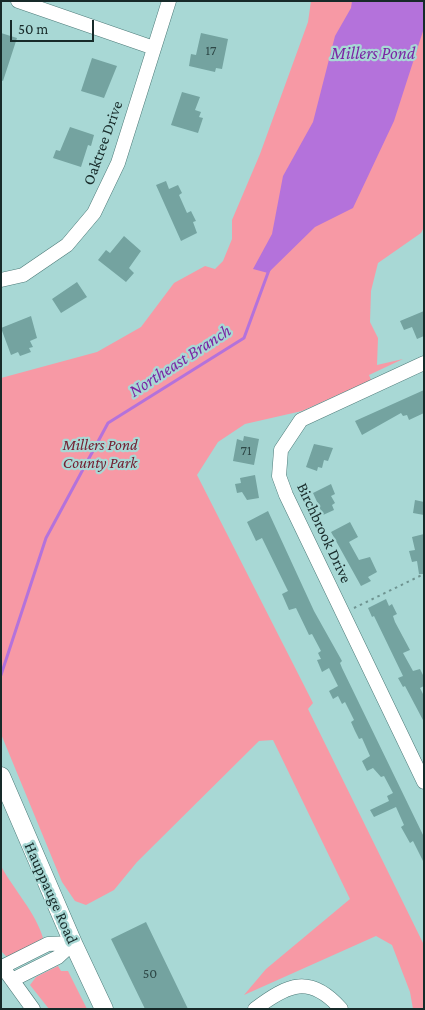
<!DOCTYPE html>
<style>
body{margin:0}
#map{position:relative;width:425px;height:1010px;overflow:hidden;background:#a8d8d5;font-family:"Crimson Pro",serif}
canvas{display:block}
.frame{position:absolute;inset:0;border:2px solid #172a29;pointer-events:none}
.scale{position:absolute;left:10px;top:20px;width:84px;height:22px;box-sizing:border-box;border:2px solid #172a29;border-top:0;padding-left:6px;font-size:15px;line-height:18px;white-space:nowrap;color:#172a29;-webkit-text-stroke:4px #a8d8d5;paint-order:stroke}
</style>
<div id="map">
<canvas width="425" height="1010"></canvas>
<div class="frame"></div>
<div class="scale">50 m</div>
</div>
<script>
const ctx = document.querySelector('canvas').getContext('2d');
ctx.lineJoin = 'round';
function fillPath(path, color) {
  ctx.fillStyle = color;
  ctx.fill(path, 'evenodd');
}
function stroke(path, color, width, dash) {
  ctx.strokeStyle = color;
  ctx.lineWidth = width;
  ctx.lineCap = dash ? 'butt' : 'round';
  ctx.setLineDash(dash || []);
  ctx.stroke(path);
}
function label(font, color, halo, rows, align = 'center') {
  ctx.font = font + ' "Crimson Pro",serif';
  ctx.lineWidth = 4.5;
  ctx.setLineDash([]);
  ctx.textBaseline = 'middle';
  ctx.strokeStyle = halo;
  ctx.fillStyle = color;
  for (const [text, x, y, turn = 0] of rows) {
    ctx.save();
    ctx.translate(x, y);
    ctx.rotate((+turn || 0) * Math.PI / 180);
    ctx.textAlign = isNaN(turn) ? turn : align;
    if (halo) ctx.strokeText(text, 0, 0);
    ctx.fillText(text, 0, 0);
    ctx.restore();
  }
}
const green = new Path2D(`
 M 311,1 L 424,1 L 424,227 L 421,233 L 378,263 L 371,291 L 370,322 L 378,338 L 377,365 L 403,359 L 369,375 L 371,380 L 302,411 L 245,424 L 218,442 L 197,475 L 313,703 L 308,709 L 424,945 L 424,1009 L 413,1009 L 410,992 L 392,945 L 376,936 L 244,995 L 266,969 L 350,899 L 273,740 L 259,741 L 137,862 L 114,890 L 86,905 L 75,901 L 62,882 L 1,734 L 1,378 L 97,352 L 141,327 L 174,283 L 205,266 L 215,269 L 223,261 L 232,239 L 232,220 L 260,154 L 308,22 Z
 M 1,866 C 14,890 36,913 43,938 L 13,955 L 6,956 L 1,951 Z
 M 58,966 L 61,971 L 68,971 L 87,1009 L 49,1009 L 30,985 L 36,977 Z`);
const water = new Path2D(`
 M 352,1 L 424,1 L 424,28 L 394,121 L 353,208 L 315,227 L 268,273 L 253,269 L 272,234 L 283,176 L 313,122 L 335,36 L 351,8 Z`);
const stream = new Path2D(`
 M 1,675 L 46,538 L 108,423 L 244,338 L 269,270`);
const building = new Path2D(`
 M 1,33 L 17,38 L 3,81 L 1,80 Z
 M 201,33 L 228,39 L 222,69 L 216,68 L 215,72 L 189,66 L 191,54 L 196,55 Z
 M 92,58 L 117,66 L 104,98 L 81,91 Z
 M 182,92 L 200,97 L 195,110 L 201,112 L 199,117 L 203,118 L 198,133 L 171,125 Z
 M 70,127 L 94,135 L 91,146 L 88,145 L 81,167 L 53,158 L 56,150 L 60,151 Z
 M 166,181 L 169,189 L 178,185 L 182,193 L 179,195 L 187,213 L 191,211 L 196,221 L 193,222 L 197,233 L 181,241 L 156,185 Z
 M 124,236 L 141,251 L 129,268 L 134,273 L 126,282 L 98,260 L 106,250 L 110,253 Z
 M 77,282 L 87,297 L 61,313 L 52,299 Z
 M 424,311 L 424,336 L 417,339 L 412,327 L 404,330 L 400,321 Z
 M 31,316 L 37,338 L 30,341 L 33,347 L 29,348 L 31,352 L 20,356 L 18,352 L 11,355 L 1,328 Z
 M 424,390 L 424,413 L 409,420 L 407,415 L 403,416 L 401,413 L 362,435 L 355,421 Z
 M 244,436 L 259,439 L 254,465 L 233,461 L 237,439 L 243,441 Z
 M 314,444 L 333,448 L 328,461 L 324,460 L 322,468 L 318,467 L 317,471 L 306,467 Z
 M 255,475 L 259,498 L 247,500 L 242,492 L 237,493 L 235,484 L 241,483 L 240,478 Z
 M 331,484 L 335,494 L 331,496 L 335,503 L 332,505 L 334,510 L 323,515 L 313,493 Z
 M 415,500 L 424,502 L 424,515 L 413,513 Z
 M 268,511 L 314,611 L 342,661 L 340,663 L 342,668 L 424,837 L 424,863 L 413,841 L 410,843 L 401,827 L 404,825 L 396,807 L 374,817 L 370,810 L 389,801 L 387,796 L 393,793 L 384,776 L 381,777 L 373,768 L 367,771 L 362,761 L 370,756 L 362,738 L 359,739 L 355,731 L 351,722 L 354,720 L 345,702 L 342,704 L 338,696 L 333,699 L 329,691 L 338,686 L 329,668 L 322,672 L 317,660 L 321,659 L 318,653 L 321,651 L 312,634 L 309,635 L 296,608 L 289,610 L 282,594 L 288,591 L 286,587 L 262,538 L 256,541 L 247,522 Z
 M 350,522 L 358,537 L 349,542 L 359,560 L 370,557 L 377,572 L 368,577 L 371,581 L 361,586 L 331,532 Z
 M 424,534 L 424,574 L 419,574 L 417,561 L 412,562 L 409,551 L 415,550 L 412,537 Z
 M 386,599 L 389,606 L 392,604 L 397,614 L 393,616 L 395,622 L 410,650 L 403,653 L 413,671 L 420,669 L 424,677 L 424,686 L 420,688 L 424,696 L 424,722 L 405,686 L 403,687 L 398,678 L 403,676 L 374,616 L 372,617 L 368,608 Z
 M 146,922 L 188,1009 L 145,1009 L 111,939 Z`);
const path = new Path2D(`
 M 354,608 L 424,574`);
const minor = new Path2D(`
 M 18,1 L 154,48
 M 1,280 L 23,275 L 67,245 L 94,213 L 118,163 L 169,1
 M 424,363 L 301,420 L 281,450 L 279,476 L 286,495 L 424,782
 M 2,967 L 48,944 L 73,943
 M 7,973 L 33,1009
 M 12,980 L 58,957 L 73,943
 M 255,1009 C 288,984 310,974 341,1009`);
const major = new Path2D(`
 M 1,776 L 73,943 L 104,1009`);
const numberNames = [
 ["17",211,51],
 ["71",246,451],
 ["50",150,974]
];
const streetNames = [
 ["Oaktree Drive",103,143,-70],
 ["Birchbrook Drive",324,533,65],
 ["Hauppauge Road",51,893,66]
];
const parkNames = [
 ["Millers Pond",100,445],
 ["County Park",100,463]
];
const waterNames = [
 ["Millers Pond",373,53],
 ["Northeast Branch",180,361,-33]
];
fillPath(green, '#f799a5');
fillPath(water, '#b472db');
stroke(stream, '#b472db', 3);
fillPath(building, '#74a3a0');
stroke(minor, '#4d7b79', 15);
stroke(major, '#4d7b79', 19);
stroke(path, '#6f9491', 2, [2.5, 4]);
stroke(minor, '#fff', 14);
stroke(major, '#fff', 18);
label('14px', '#2e4847', null, numberNames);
label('16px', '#172a29', '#a8d8d5', streetNames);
label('italic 16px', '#732032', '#a8d8d5', parkNames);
label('italic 18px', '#7b25a4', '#a8d8d5', waterNames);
</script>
